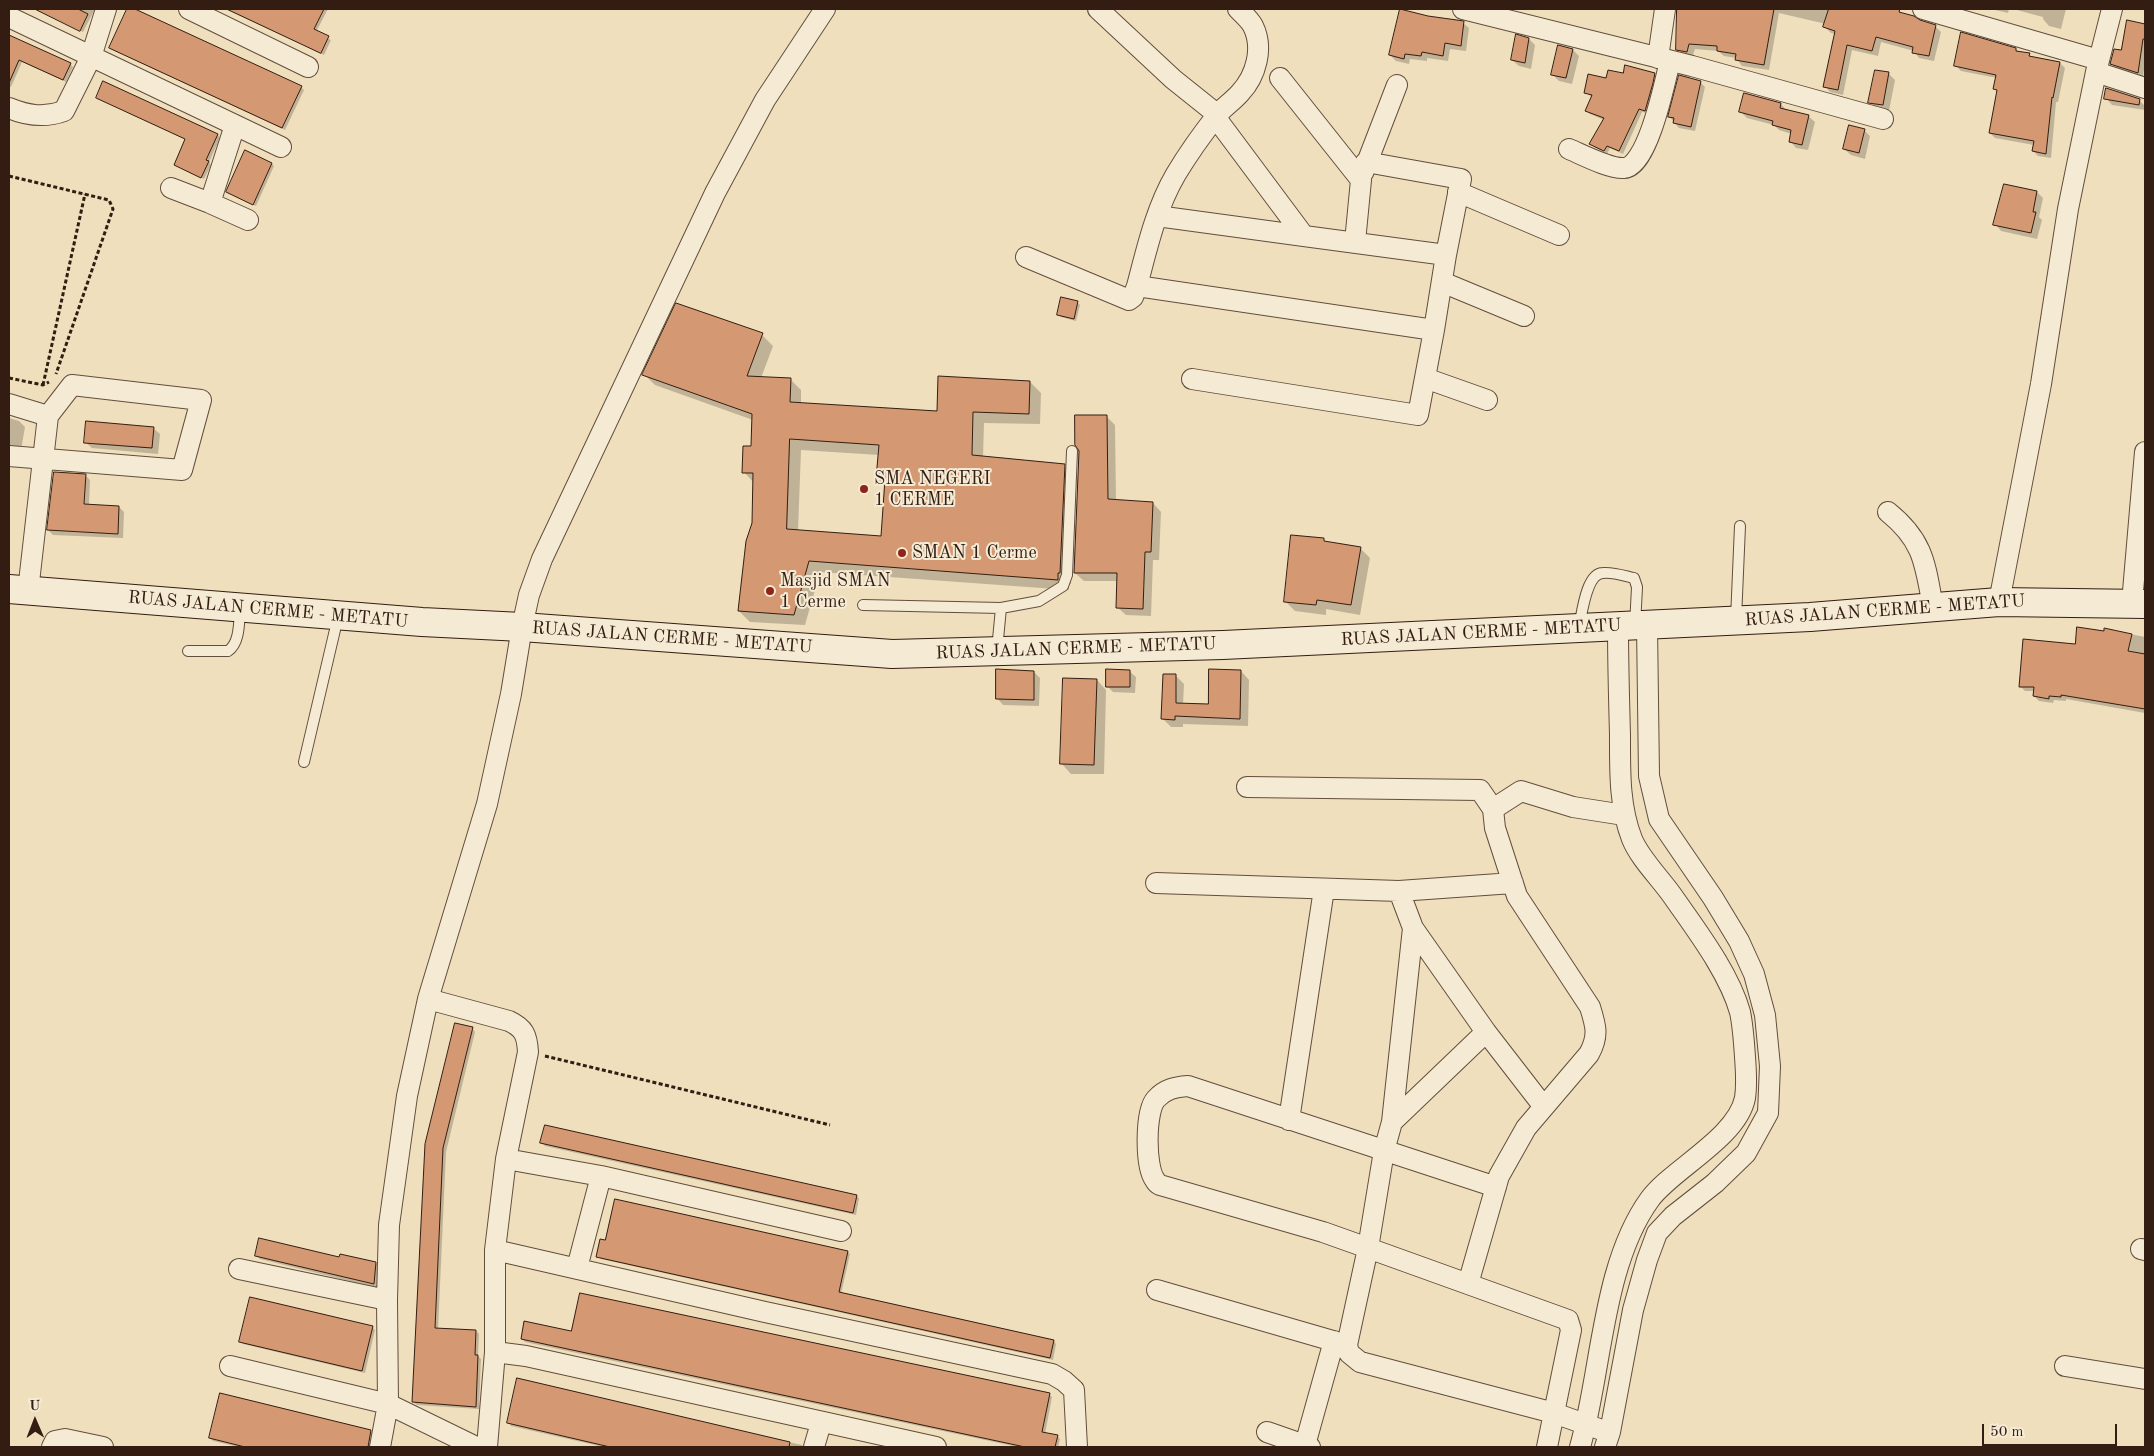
<!DOCTYPE html>
<style>
body{margin:0}
#map{position:relative;width:2154px;height:1456px;overflow:hidden;background:#efdfbd;font-family:"Old Standard TT",serif}
canvas{display:block}
.frame{position:absolute;inset:0;border:10px solid #331d12;pointer-events:none}
.north{position:absolute;left:10px;top:1396px;width:50px;height:50px;-webkit-text-stroke:4px #f5ead4;paint-order:stroke;rotate:359deg;font-size:14px;font-weight:700;line-height:20px;text-align:center;color:#331d12}
.north::after{content:'';display:block;margin:auto;width:18px;height:22px;background:#331d12;clip-path:polygon(50% 0,100% 100%,50% 72%,0 100%)}
.scale{position:absolute;left:1982px;top:1424px;width:135px;height:22px;box-sizing:border-box;border:2px solid #331d12;border-top:0;padding-left:6px;font-size:15px;line-height:18px;white-space:nowrap;color:#331d12;-webkit-text-stroke:4px #f5ead4;paint-order:stroke}
</style>
<div id="map">
<canvas width="2154" height="1456"></canvas>
<div class="frame"></div>
<div class="north">U</div>
<div class="scale">50 m</div>
</div>
<script>
const ctx = document.querySelector('canvas').getContext('2d');
ctx.lineJoin = 'round';
function fillPath(path, color) {
  ctx.fillStyle = color;
  ctx.fill(path, 'evenodd');
}
function stroke(path, color, width, dash) {
  ctx.strokeStyle = color;
  ctx.lineWidth = width;
  ctx.lineCap = dash ? 'butt' : 'round';
  ctx.setLineDash(dash || []);
  ctx.stroke(path);
}
function label(font, color, halo, rows, align = 'center') {
  ctx.font = font + ' "Old Standard TT",serif';
  ctx.lineWidth = 4;
  ctx.setLineDash([]);
  ctx.textBaseline = 'middle';
  ctx.strokeStyle = halo;
  ctx.fillStyle = color;
  for (const [text, x, y, turn = 0] of rows) {
    ctx.save();
    ctx.translate(x, y);
    ctx.rotate((+turn || 0) * Math.PI / 180);
    ctx.textAlign = isNaN(turn) ? turn : align;
    if (halo) ctx.strokeText(text, 0, 0);
    ctx.fillText(text, 0, 0);
    ctx.restore();
  }
}
const shadow = new Path2D(`
 M 34,9 L 95,9 L 83,32 Z
 M 128,9 L 132,9 L 301,87 L 304,90 L 285,130 L 113,50 L 110,47 Z
 M 225,9 L 328,9 L 316,32 L 331,40 L 324,55 Z
 M 1696,9 L 1874,9 L 1886,12 L 1886,9 L 1894,9 L 1919,22 L 1935,26 L 1941,32 L 1934,61 L 1919,58 L 1914,51 L 1881,42 L 1878,56 L 1852,50 L 1843,95 L 1830,92 L 1825,86 L 1836,34 L 1831,33 L 1825,27 L 1826,24 L 1779,13 L 1769,70 L 1742,66 L 1736,58 L 1724,56 L 1718,51 L 1695,49 L 1692,58 L 1684,55 L 1678,49 Z
 M 1991,9 L 2009,9 L 2008,13 Z
 M 2013,9 L 2066,9 L 2061,29 L 2049,26 L 2043,19 L 2043,17 Z
 M 1428,17 L 1463,23 L 1469,28 L 1466,51 L 1450,49 L 1448,61 L 1427,58 L 1427,61 L 1410,59 L 1409,64 L 1396,61 L 1390,55 Z
 M 2128,22 L 2145,25 L 2145,62 L 2143,77 L 2117,69 L 2112,64 L 2122,52 Z
 M 9,36 L 70,64 L 73,67 L 66,82 L 22,62 L 11,87 L 9,86 Z
 M 1529,39 L 1535,45 L 1531,69 L 1519,66 L 1512,60 Z
 M 1573,50 L 1579,56 L 1572,84 L 1559,81 L 1553,75 Z
 M 2016,50 L 2032,57 L 2060,63 L 2065,68 L 2058,102 L 2056,102 L 2051,158 L 2038,156 L 2033,151 L 2034,145 L 1995,138 L 1990,133 L 1998,91 L 1995,89 L 1997,78 L 1961,71 L 1956,66 Z
 M 1654,74 L 1658,78 L 1648,113 L 1642,112 L 1623,154 L 1610,148 L 1607,154 L 1594,147 L 1591,144 L 1604,120 L 1590,114 L 1587,111 L 1592,97 L 1586,93 L 1607,80 L 1624,75 Z
 M 1889,74 L 1895,80 L 1889,111 L 1876,108 L 1870,102 Z
 M 1700,82 L 1705,87 L 1695,131 L 1679,128 L 1669,116 Z
 M 1745,94 L 1781,104 L 1787,111 L 1808,116 L 1815,122 L 1808,150 L 1796,148 L 1790,141 L 1792,134 L 1779,130 L 1774,125 L 1747,118 L 1741,112 Z
 M 97,97 L 218,135 L 220,138 L 209,162 L 211,165 L 204,179 L 175,165 L 186,140 Z
 M 2106,98 L 2139,100 L 2145,106 L 2145,110 L 2112,105 Z
 M 1864,130 L 1870,136 L 1865,159 L 1851,155 L 1844,149 Z
 M 272,164 L 274,166 L 256,206 L 227,192 Z
 M 2037,192 L 2043,198 L 2039,217 L 2042,220 L 2037,239 L 2001,231 L 1995,224 Z
 M 1062,299 L 1078,303 L 1080,305 L 1076,321 L 1061,317 L 1058,315 Z
 M 762,335 L 773,346 L 761,378 L 790,379 L 801,390 L 801,404 L 939,413 L 1030,382 L 1041,393 L 1040,424 L 984,423 L 983,457 L 1064,465 L 1075,476 L 1071,584 L 1069,584 L 1069,590 L 820,572 L 805,625 L 750,622 L 739,611 L 753,523 L 754,483 L 744,472 L 752,448 L 753,420 L 655,385 L 644,374 ZM 801,450 L 879,455 L 877,478 L 885,487 L 882,538 L 798,531 Z
 M 1107,417 L 1115,425 L 1116,501 L 1153,503 L 1161,512 L 1159,560 L 1153,560 L 1151,616 L 1126,615 L 1117,607 L 1118,581 L 1084,581 L 1075,573 Z
 M 9,418 L 19,421 L 25,427 L 21,450 L 9,448 Z
 M 153,428 L 160,434 L 158,454 L 92,448 L 85,442 Z
 M 85,475 L 90,480 L 89,506 L 119,507 L 124,512 L 123,538 L 53,535 L 48,530 Z
 M 1323,540 L 1326,542 L 1360,548 L 1370,558 L 1360,615 L 1326,609 L 1326,615 L 1295,611 L 1285,601 Z
 M 2105,629 L 2145,637 L 2145,713 L 2066,699 L 2066,701 L 2054,700 L 2053,703 L 2039,701 L 2034,696 L 2035,691 L 2025,691 L 2020,686 L 2076,645 L 2105,633 Z
 M 1129,671 L 1136,677 L 1135,693 L 1113,692 L 1107,686 Z
 M 1241,671 L 1249,680 L 1248,726 L 1183,724 L 1183,727 L 1171,727 L 1163,719 L 1176,676 L 1184,684 L 1183,705 L 1209,705 Z
 M 1034,672 L 1040,678 L 1039,706 L 1003,705 L 997,698 Z
 M 1097,680 L 1106,690 L 1104,774 L 1071,774 L 1062,764 Z
 M 472,1028 L 475,1032 L 446,1152 L 438,1330 L 476,1331 L 479,1334 L 478,1356 L 481,1359 L 479,1409 L 417,1405 L 413,1402 L 426,1144 Z
 M 542,1143 L 856,1196 L 859,1198 L 856,1215 L 545,1146 Z
 M 848,1252 L 850,1254 L 841,1294 L 1054,1341 L 1056,1344 L 1053,1360 L 601,1259 L 598,1256 Z
 M 256,1255 L 340,1258 L 376,1263 L 380,1267 L 378,1288 L 260,1259 Z
 M 372,1327 L 375,1330 L 365,1373 L 243,1344 L 240,1341 Z
 M 572,1333 L 1049,1394 L 1052,1397 L 1045,1434 L 1057,1436 L 1060,1439 L 1058,1447 L 1018,1447 L 525,1342 L 522,1339 Z
 M 518,1380 L 802,1445 L 804,1447 L 604,1447 L 511,1426 L 509,1423 Z
 M 371,1431 L 373,1434 L 372,1447 L 240,1447 L 213,1441 L 210,1438 Z`);
const building = new Path2D(`
 M 35,9 L 78,9 L 88,14 L 80,31 Z
 M 127,9 L 135,9 L 302,86 L 282,128 L 109,48 Z
 M 227,9 L 324,9 L 314,29 L 329,36 L 321,53 Z
 M 1400,9 L 1428,16 L 1464,21 L 1461,46 L 1445,43 L 1443,56 L 1422,52 L 1421,56 L 1405,54 L 1404,59 L 1389,55 Z
 M 1677,9 L 1774,9 L 1764,65 L 1735,60 L 1736,54 L 1717,51 L 1717,46 L 1689,44 L 1687,52 L 1676,50 Z
 M 1829,9 L 1900,9 L 1899,12 L 1914,16 L 1920,20 L 1936,25 L 1929,56 L 1912,53 L 1913,47 L 1876,37 L 1872,51 L 1847,45 L 1838,90 L 1823,87 L 1835,31 L 1823,27 Z
 M 2127,20 L 2145,24 L 2145,39 L 2143,39 L 2138,73 L 2110,64 L 2114,49 L 2121,50 Z
 M 1961,32 L 2016,48 L 2016,51 L 2030,53 L 2029,56 L 2060,62 L 2053,98 L 2052,97 L 2046,154 L 2032,151 L 2034,141 L 1989,133 L 1997,90 L 1993,89 L 1996,75 L 1954,66 Z
 M 1516,34 L 1529,38 L 1525,63 L 1511,60 Z
 M 9,35 L 71,63 L 63,80 L 19,60 L 9,83 Z
 M 1558,45 L 1573,49 L 1566,78 L 1551,75 Z
 M 1625,65 L 1655,73 L 1653,83 L 1645,111 L 1639,109 L 1619,151 L 1607,146 L 1604,151 L 1589,144 L 1604,118 L 1585,111 L 1592,95 L 1584,93 L 1588,74 L 1606,78 L 1608,70 L 1623,73 Z
 M 1875,70 L 1889,72 L 1883,105 L 1868,103 Z
 M 1679,75 L 1701,81 L 1691,127 L 1673,123 L 1674,118 L 1668,117 Z
 M 103,81 L 218,134 L 206,160 L 209,161 L 201,178 L 174,165 L 185,139 L 96,98 Z
 M 2106,88 L 2140,99 L 2139,105 L 2104,99 Z
 M 1744,93 L 1781,103 L 1780,108 L 1809,115 L 1802,145 L 1789,142 L 1791,130 L 1772,125 L 1773,121 L 1739,112 Z
 M 1849,125 L 1865,129 L 1859,153 L 1843,149 Z
 M 245,150 L 272,163 L 253,205 L 226,192 Z
 M 2004,184 L 2037,191 L 2033,212 L 2036,212 L 2031,233 L 1993,225 Z
 M 1061,297 L 1078,301 L 1074,319 L 1057,315 Z
 M 676,303 L 763,333 L 747,376 L 791,378 L 790,402 L 937,411 L 938,376 L 1030,381 L 1029,414 L 973,412 L 972,455 L 1065,464 L 1060,573 L 1058,573 L 1058,580 L 809,561 L 794,615 L 738,611 L 746,541 L 752,523 L 753,473 L 742,473 L 743,446 L 751,446 L 752,414 L 642,375 ZM 790,439 L 879,445 L 876,478 L 885,479 L 881,536 L 787,529 Z
 M 1075,415 L 1107,415 L 1108,499 L 1153,502 L 1151,552 L 1145,552 L 1143,609 L 1116,608 L 1117,573 L 1074,573 L 1079,451 L 1075,445 Z
 M 86,421 L 154,427 L 152,448 L 84,443 Z
 M 54,472 L 86,474 L 84,504 L 119,506 L 118,534 L 47,530 Z
 M 1291,535 L 1324,538 L 1324,541 L 1361,547 L 1351,605 L 1317,600 L 1316,605 L 1284,602 Z
 M 2077,627 L 2104,631 L 2104,628 L 2132,634 L 2128,651 L 2145,654 L 2145,709 L 2061,695 L 2061,697 L 2049,696 L 2049,699 L 2033,696 L 2034,687 L 2019,687 L 2023,639 L 2075,644 Z
 M 996,669 L 1034,671 L 1034,700 L 996,699 Z
 M 1106,669 L 1130,670 L 1130,687 L 1106,687 Z
 M 1209,669 L 1241,670 L 1240,719 L 1175,716 L 1175,720 L 1161,719 L 1163,674 L 1176,674 L 1176,703 L 1208,704 Z
 M 1063,678 L 1097,679 L 1094,765 L 1060,764 Z
 M 455,1023 L 473,1027 L 443,1148 L 435,1328 L 476,1330 L 475,1355 L 478,1355 L 476,1407 L 412,1402 L 425,1144 Z
 M 545,1125 L 857,1195 L 853,1213 L 540,1143 Z
 M 615,1199 L 848,1251 L 839,1292 L 1054,1340 L 1050,1358 L 596,1257 L 600,1239 L 605,1240 Z
 M 259,1238 L 339,1257 L 340,1254 L 376,1262 L 374,1284 L 255,1256 Z
 M 580,1293 L 1050,1393 L 1042,1432 L 1058,1435 L 1055,1447 L 1025,1447 L 521,1339 L 524,1321 L 571,1331 Z
 M 250,1297 L 373,1326 L 362,1371 L 239,1342 Z
 M 517,1378 L 790,1442 L 789,1447 L 610,1447 L 507,1423 Z
 M 220,1393 L 371,1430 L 368,1447 L 245,1447 L 209,1438 Z`);
const path = new Path2D(`
 M 9,176 L 109,200 L 113,209 L 56,374
 M 9,378 L 43,385 L 49,382
 M 43,385 L 85,194
 M 545,1056 L 830,1125`);
const service = new Path2D(`
 M 863,605 L 1001,608 L 1039,601 L 1063,586 L 1067,575 L 1072,451
 M 1736,619 L 1740,526
 M 1579,627 C 1582,614 1586,573 1603,573 C 1613,572 1625,576 1634,578 L 1637,587 L 1635,626
 M 997,650 L 1001,608
 M 188,651 L 228,651 C 240,643 239,622 240,609
 M 304,762 L 338,617`);
const minor = new Path2D(`
 M 189,9 L 308,67
 M 1098,9 L 1173,79 L 1218,115
 M 1463,9 L 1692,66 L 1883,119
 M 1923,9 L 2099,60
 M 9,17 L 281,147
 M 1658,58 L 1665,9
 M 2096,72 L 2145,88
 M 1280,78 L 1361,180 L 1355,242
 M 9,108 C 28,116 45,118 64,111 L 91,57 L 106,9
 M 1216,118 L 1304,236 L 1446,255 L 1434,330 L 1137,286 C 1147,248 1156,208 1176,174 C 1188,154 1203,133 1218,114 C 1224,107 1233,101 1240,93 C 1256,76 1264,48 1253,26 C 1250,20 1243,14 1238,9
 M 1569,149 C 1583,155 1610,169 1624,168 C 1648,167 1665,81 1670,61
 M 1366,162 L 1461,179 L 1446,255
 M 1363,173 L 1397,85
 M 171,188 L 210,203 L 235,125
 M 1458,192 L 1559,235
 M 210,203 L 248,220
 M 1157,216 L 1304,236
 M 1026,257 L 1129,300 L 1133,297 L 1137,286
 M 1442,282 L 1524,316
 M 1425,378 L 1487,400
 M 1192,379 L 1418,415 L 1434,330
 M 9,404 L 48,416 L 28,591
 M 9,456 L 182,470 L 201,400 L 72,385 L 48,416
 M 1888,512 C 1924,541 1925,564 1933,607
 M 1999,602 L 2041,384 L 2068,209 L 2096,72 L 2112,9
 M 2132,603 L 2145,452
 M 1247,787 L 1480,790 L 1493,809
 M 1156,883 L 1399,891
 M 1413,928 L 1486,1032 L 1544,1107
 M 428,999 L 509,1021 C 524,1028 527,1035 528,1052 L 506,1159 L 495,1250 L 495,1352 L 487,1447
 M 1289,1120 L 1324,889
 M 1392,1122 L 1486,1032
 M 506,1159 L 601,1176 L 841,1231
 M 1496,1187 L 1188,1086 C 1175,1087 1165,1089 1156,1099 C 1145,1111 1145,1167 1155,1180 C 1156,1182 1158,1184 1160,1185 L 1323,1232 L 1368,1248 L 1384,1151 L 1392,1122 L 1413,928 L 1399,891 L 1513,883
 M 2141,1249 L 2145,1250
 M 495,1250 L 765,1312 L 1052,1374 L 1064,1381 L 1074,1390 L 1077,1447
 M 577,1268 L 601,1176
 M 239,1269 L 387,1300
 M 1468,1284 L 1499,1176 L 1526,1128 L 1589,1054 C 1599,1036 1596,1026 1590,1007 L 1517,896 L 1495,828 L 1493,809 L 1521,791 L 1573,807 L 1624,815
 M 1157,1290 L 1347,1345
 M 495,1352 L 526,1356 L 936,1447
 M 230,1366 L 388,1404 L 380,1447
 M 2065,1366 L 2145,1379
 M 1267,1432 L 1310,1447
 M 1305,1445 L 1334,1341
 M 52,1447 L 55,1441 L 65,1439 L 103,1447
 M 476,1447 L 388,1404 L 387,1300 L 389,1225 L 407,1096 L 428,999 L 487,804 L 511,694 L 522,627 L 529,595 L 542,559 L 715,193 L 765,100 L 825,9
 M 814,1447 L 821,1423
 M 1547,1447 L 1571,1330 L 1568,1320 L 1368,1248 L 1347,1345 L 1349,1353 L 1360,1362 L 1554,1413 L 1599,1429
 M 1580,1447 C 1602,1370 1602,1265 1650,1199 C 1672,1169 1737,1138 1745,1098 C 1747,1085 1746,1070 1745,1057 C 1744,1042 1743,1026 1740,1012 C 1729,973 1697,931 1674,898 C 1662,880 1640,859 1632,839 C 1619,806 1620,770 1620,735 C 1619,699 1618,663 1618,626
 M 1605,1447 L 1610,1432 L 1633,1310 L 1647,1260 L 1657,1233 L 1673,1216 L 1715,1183 L 1746,1153 L 1768,1113 L 1770,1066 L 1765,1015 L 1754,974 L 1739,941 L 1713,898 L 1659,819 L 1649,776 L 1647,625`);
const secondary = new Path2D(`
 M 9,589 L 422,622 L 522,627 L 892,654 L 1223,645 L 1810,617 L 1999,602 L 2145,604`);
const markers = [
 [864,489,5,"#8f2418"],
 [902,553,5,"#8f2418"],
 [770,591,5,"#8f2418"]
];
const poiNames = [
 ["SMA NEGERI",874,479],
 ["1 CERME",874,500],
 ["SMAN 1 Cerme",912,553],
 ["Masjid SMAN",780,581],
 ["1 Cerme",780,602]
];
const streetNames = [
 ["RUAS JALAN CERME - METATU",268,610,5],
 ["RUAS JALAN CERME - METATU",1885,611,-4],
 ["RUAS JALAN CERME - METATU",1481,633,-3],
 ["RUAS JALAN CERME - METATU",672,638,4],
 ["RUAS JALAN CERME - METATU",1076,649,-2]
];
fillPath(shadow, '#0003');
fillPath(building, '#d49872');
stroke(building, '#331d12', 1);
stroke(service, '#624e3d', 12);
stroke(minor, '#624e3d', 22);
stroke(secondary, '#331d12', 30);
stroke(path, '#331d12', 3, [4, 2.5]);
stroke(service, '#f5ead4', 10);
stroke(minor, '#f5ead4', 20);
stroke(secondary, '#f5ead4', 28);
for (const [x, y, r, color] of markers) {
  const dot = new Path2D();
  dot.arc(x, y, r, 0, 2 * Math.PI);
  ctx.fillStyle = color;
  ctx.fill(dot);
  stroke(dot, '#f5ead4', 2);
}
label('18px', '#331d12', '#f5ead4', poiNames, 'left');
label('18px', '#331d12', '#f5ead4', streetNames);
</script>
